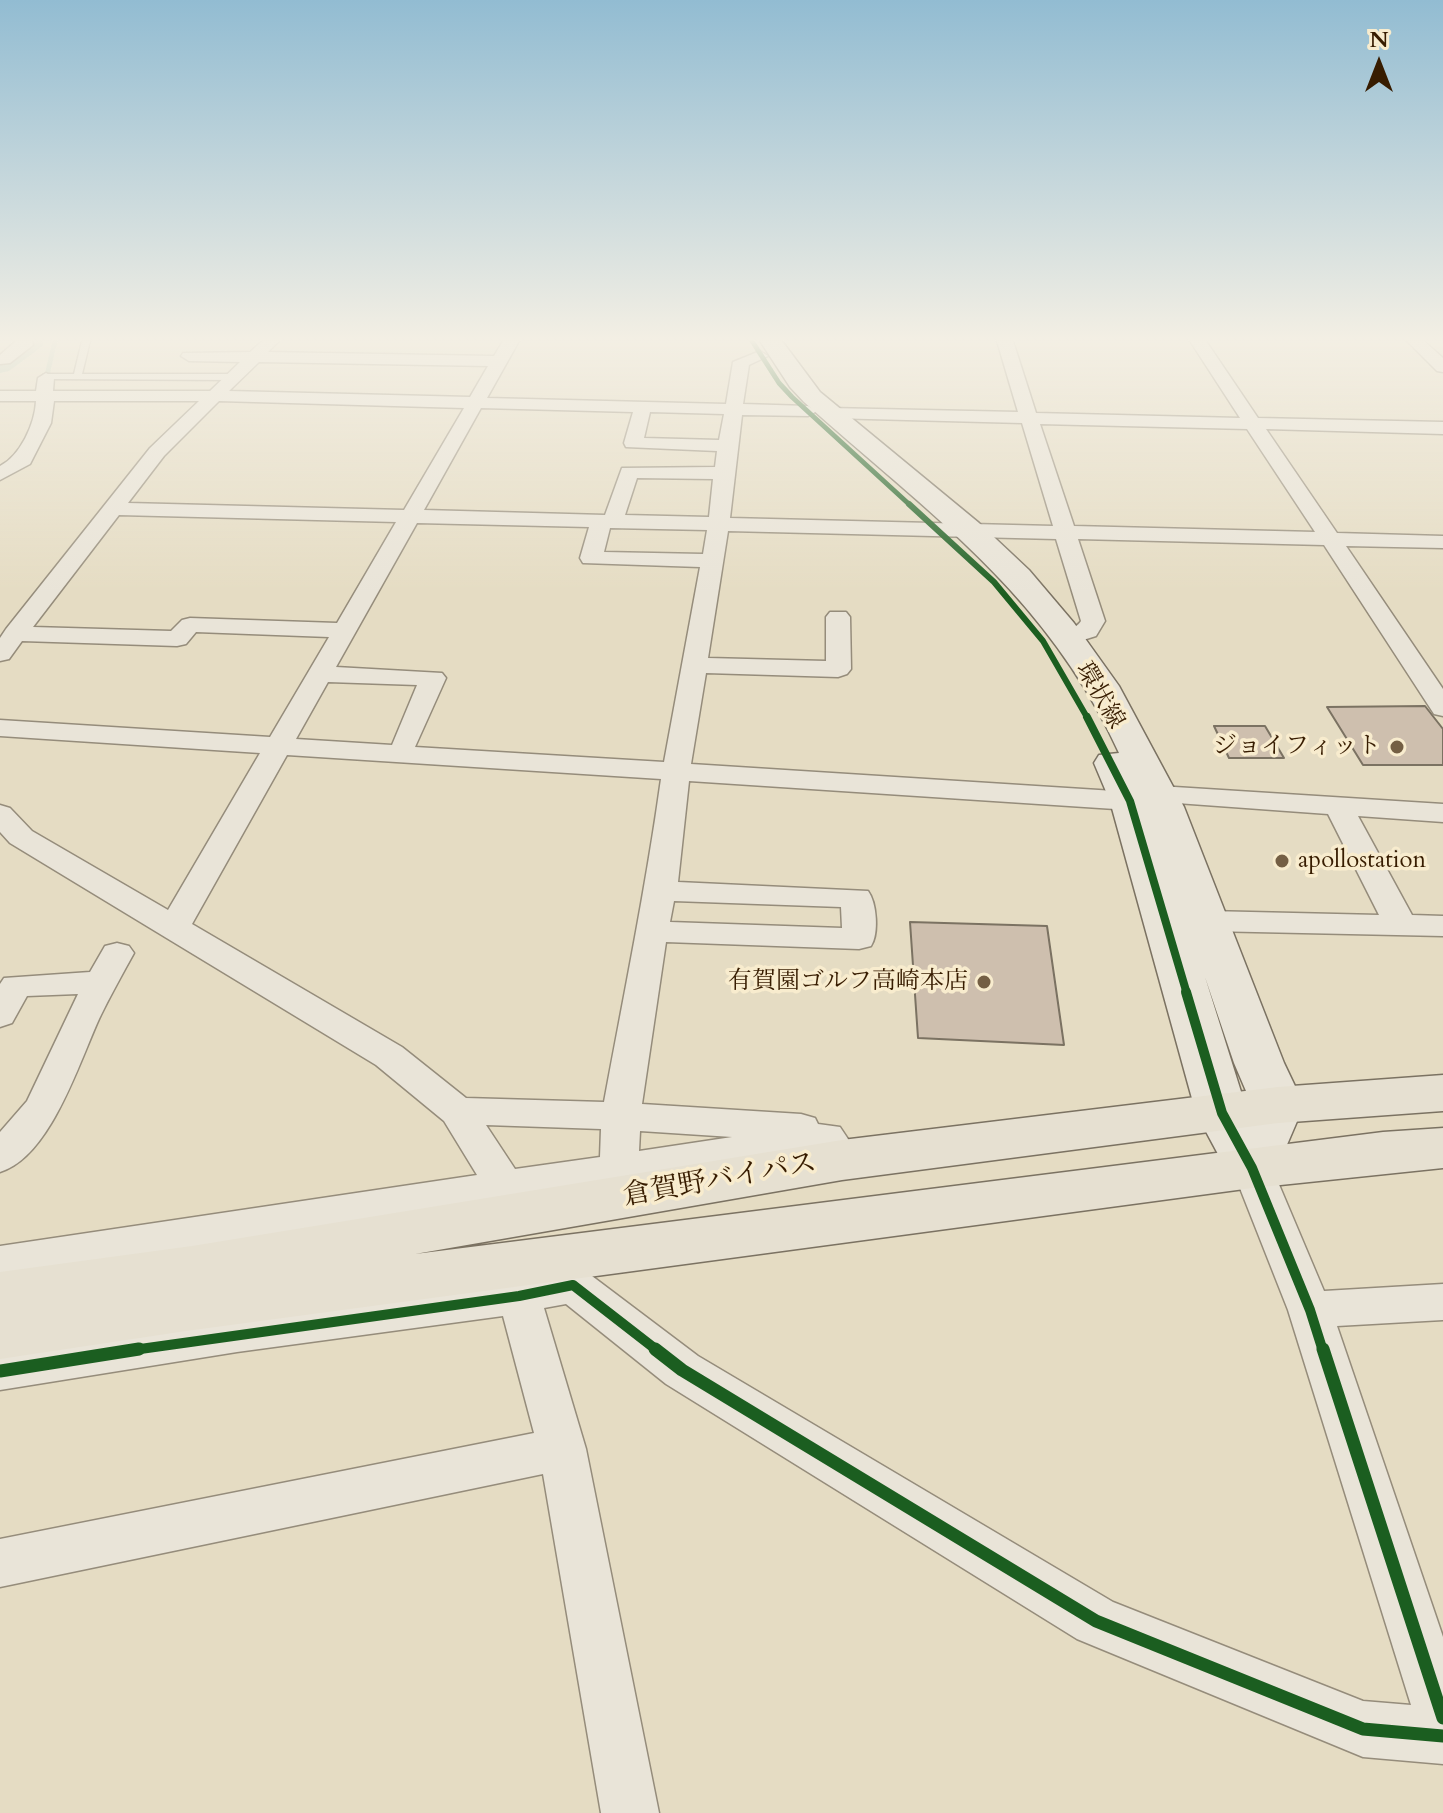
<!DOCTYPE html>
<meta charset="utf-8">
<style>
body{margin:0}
#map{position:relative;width:1443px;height:1813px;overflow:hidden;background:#e5dcc3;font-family:Cardo,serif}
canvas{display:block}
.north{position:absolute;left:1339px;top:24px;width:80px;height:80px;-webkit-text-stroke:6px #f8ecce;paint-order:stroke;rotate:0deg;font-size:22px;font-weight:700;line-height:32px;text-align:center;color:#371c00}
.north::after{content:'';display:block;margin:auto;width:28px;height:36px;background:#371c00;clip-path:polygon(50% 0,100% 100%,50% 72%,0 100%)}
</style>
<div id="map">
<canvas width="1443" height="1813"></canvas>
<div class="north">N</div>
</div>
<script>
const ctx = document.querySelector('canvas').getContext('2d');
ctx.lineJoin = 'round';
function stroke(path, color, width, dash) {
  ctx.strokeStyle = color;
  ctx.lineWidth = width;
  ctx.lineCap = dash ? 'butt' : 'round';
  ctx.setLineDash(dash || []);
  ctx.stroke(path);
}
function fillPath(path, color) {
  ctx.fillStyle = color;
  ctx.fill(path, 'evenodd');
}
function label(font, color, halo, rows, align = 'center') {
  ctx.font = font + ' Cardo,"Noto Serif JP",serif';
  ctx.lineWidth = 7;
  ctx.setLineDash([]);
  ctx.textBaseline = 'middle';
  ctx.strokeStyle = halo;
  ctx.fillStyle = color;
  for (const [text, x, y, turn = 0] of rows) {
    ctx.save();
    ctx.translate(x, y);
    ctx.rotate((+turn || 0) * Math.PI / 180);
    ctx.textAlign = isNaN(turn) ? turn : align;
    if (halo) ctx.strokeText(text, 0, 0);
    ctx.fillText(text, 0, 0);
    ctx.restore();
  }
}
const stream = new Path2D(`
 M 47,375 L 55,341`);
const river = new Path2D(`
 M 19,341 L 43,341 L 43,346 L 9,371 L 0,373 L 0,355 Z`);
const building = new Path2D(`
 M 1425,706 L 1443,729 L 1443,765 L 1363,765 L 1327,707 Z
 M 1214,726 L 1265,726 L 1284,758 L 1229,758 Z
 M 910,922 L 1047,926 L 1064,1045 L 918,1038 Z`);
const lane = new Path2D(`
 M 82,341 L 90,341 L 82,374 L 234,374 L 238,377 L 234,380 L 43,379 L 43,375 L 46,374 L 74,374 Z`);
const street = new Path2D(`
 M 16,341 L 32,341 L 33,345 L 10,363 L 0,364 L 0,355 Z
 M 262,341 L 279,341 L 268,352 L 494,356 L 503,341 L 519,341 L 487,398 L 726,404 L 733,362 L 760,351 L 768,356 L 749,365 L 743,404 L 808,406 L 817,411 L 808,416 L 742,415 L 730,518 L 1053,526 L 1022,423 L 830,418 L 821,413 L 830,408 L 1018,412 L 997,341 L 1013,341 L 1036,413 L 1240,418 L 1190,341 L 1206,341 L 1258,418 L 1443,422 L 1443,434 L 1266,429 L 1337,533 L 1443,536 L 1443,548 L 1346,546 L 1443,689 L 1443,716 L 1434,714 L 1324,545 L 1078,539 L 1105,621 L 1096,636 L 1067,645 L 1058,643 L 1055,638 C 1061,628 1075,631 1081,621 L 1056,539 L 728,531 L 708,658 L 826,661 L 826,617 L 830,612 L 846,612 L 850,617 L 851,669 L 847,674 L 838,677 L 706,673 L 691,764 L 1130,792 L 1140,795 L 1144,801 L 1140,807 L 1130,810 L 689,781 L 678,882 L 868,891 C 877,903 879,934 871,946 L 859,949 L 666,942 L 642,1104 L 801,1114 L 815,1118 L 818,1124 L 840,1127 L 862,1160 L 856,1170 C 834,1177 828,1170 816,1153 L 0,1280 L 0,1246 L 477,1175 L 444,1121 L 376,1065 L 10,843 L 0,832 L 0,805 L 10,808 L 32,831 L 168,910 L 260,753 L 0,736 L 0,720 L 270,737 L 329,637 L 196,632 L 186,644 L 177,646 L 22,641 L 9,659 L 0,661 L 0,638 L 6,629 L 150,448 L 199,401 L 54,401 L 51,423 L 30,464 L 0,480 L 0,466 C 20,456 35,424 36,401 L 0,401 L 0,391 L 36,391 L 38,378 L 46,373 L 54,378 L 53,391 L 210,391 L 240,362 L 189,361 L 181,356 L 183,353 L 250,352 ZM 259,362 L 488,366 L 470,397 L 229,391 ZM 219,401 L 464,408 L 404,510 L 128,503 L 164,456 ZM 481,408 L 633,412 L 624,443 L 626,447 L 717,451 L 715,467 L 622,468 L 605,515 L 424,510 ZM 650,412 L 724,414 L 719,440 L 644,438 ZM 1040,424 L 1247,429 L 1315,532 L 1074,526 ZM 637,478 L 713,479 L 709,517 L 625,515 ZM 119,515 L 396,522 L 337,623 L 190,618 L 182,620 L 171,631 L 33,627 ZM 417,523 L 589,527 L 580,558 L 583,563 L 700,567 L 664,762 L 415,747 L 446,678 L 442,673 L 336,667 ZM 610,528 L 707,530 L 703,554 L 604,552 ZM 328,682 L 417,685 L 392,745 L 296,739 ZM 287,755 L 661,779 C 646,887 624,994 604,1102 L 466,1098 L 402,1047 L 192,924 ZM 674,901 L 841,907 L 842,928 L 670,922 ZM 486,1125 L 601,1129 L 600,1157 L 515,1169 ZM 640,1131 L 732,1137 L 639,1151 Z
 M 1407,341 L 1424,341 L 1443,358 L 1443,372 L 1437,371 Z
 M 1159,786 L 1443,804 L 1443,822 L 1358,816 L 1412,915 L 1443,916 L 1443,936 L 1208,931 L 1197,928 L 1192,921 L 1197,914 L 1208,911 L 1379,915 L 1328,814 L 1149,801 L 1145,795 L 1149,789 Z
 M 117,943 L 129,946 L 134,953 C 122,975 110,996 99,1019 C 79,1063 50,1157 0,1172 L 0,1132 L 27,1101 L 78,994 L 27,996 L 12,1023 L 0,1027 L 0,984 L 4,978 L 90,972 L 105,946 Z
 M 1252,1153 L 1266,1158 L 1272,1168 L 1324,1291 L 1443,1284 L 1443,1320 L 1337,1326 L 1443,1637 L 1443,1764 L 1363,1757 L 1077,1639 L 666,1384 L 566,1304 L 544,1308 L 586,1449 L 659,1813 L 601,1813 L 543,1474 L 0,1587 L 0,1539 L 534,1433 L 503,1316 L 237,1352 L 0,1390 L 0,1352 L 237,1316 L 519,1279 L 573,1268 L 588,1273 L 698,1356 L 1113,1602 L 1363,1701 L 1411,1705 L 1288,1310 L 1232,1168 L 1238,1158 Z`);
const secondary = new Path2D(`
 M 760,341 L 782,341 L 820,392 L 979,523 L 1029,570 L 1074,623 L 1119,686 L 1184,807 L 1284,1063 L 1304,1105 L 1271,1182 L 1252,1188 L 1233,1182 L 1196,1113 L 1110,801 L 1094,763 L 1099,755 L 1119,753 C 1047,594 928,513 804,402 L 790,387 ZM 1205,977 L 1234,1063 L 1252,1105 L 1248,1114 Z`);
const highway = new Path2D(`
 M 1443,1075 L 1443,1111 L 1278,1123 L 842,1180 L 415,1254 L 1383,1132 L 1443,1128 L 1443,1168 L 1252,1188 L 186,1331 L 0,1359 L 0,1272 L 192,1246 L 842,1140 L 1278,1087 Z`);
const cyclewayFar4 = new Path2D(`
 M 752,341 L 779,383 L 792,397 L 911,506`);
const cyclewayFar3 = new Path2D(`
 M 909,504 L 994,582 L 1043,641 L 1088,719`);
const cyclewayFar2 = new Path2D(`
 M 1087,717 L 1130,801 L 1187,994`);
const cyclewayFar1 = new Path2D(`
 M 1186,992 L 1222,1113 L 1252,1168 L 1310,1310 L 1323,1351
 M 126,1351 L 519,1296 L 573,1285 L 658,1351`);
const cycleway = new Path2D(`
 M 655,1349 L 682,1370 L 1096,1621 L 1363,1729 L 1443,1736
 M 1323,1349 L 1443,1718
 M 0,1371 L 139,1349`);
const markers = [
 [1397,747,8,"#745f44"],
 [1282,861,8,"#745f44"],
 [984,982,8,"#745f44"]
];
const streetNames = [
 ["環状線",1099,696,60]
];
const poiNames = [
 ["ジョイフィット",1381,747],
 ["apollostation",1298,861,"left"],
 ["有賀園ゴルフ高崎本店",968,982]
];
const nearStreetnames = [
 ["倉賀野バイパス",720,1181,-10]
];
stroke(stream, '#b2c7b1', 5);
fillPath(river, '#b2c7b1');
fillPath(building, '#cebfae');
stroke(building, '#7b7262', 2);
stroke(lane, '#958c7b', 3);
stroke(street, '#958c7b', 3);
stroke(secondary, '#7b7262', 3);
stroke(highway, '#7b7262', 3);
fillPath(lane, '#e9e4d8');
fillPath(street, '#e9e4d8');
fillPath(secondary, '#e9e4d8');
fillPath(highway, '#e6e0d1');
stroke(cyclewayFar4, '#1b5e20', 5);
stroke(cyclewayFar3, '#1b5e20', 6);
stroke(cyclewayFar2, '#1b5e20', 8);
stroke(cyclewayFar1, '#1b5e20', 10);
stroke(cycleway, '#1b5e20', 13);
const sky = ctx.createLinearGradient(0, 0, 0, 595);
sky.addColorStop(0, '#92bcd2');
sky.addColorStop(0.57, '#f3efe4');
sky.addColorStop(1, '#f3efe400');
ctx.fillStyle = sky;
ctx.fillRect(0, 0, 1443, 595);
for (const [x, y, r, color] of markers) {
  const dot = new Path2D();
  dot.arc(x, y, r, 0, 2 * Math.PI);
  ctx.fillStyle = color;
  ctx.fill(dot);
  stroke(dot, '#f8ecce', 3);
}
label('24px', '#371c00', '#f8ecce', streetNames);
label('24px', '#371c00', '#f8ecce', poiNames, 'right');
label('28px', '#371c00', '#f8ecce', nearStreetnames);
</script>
